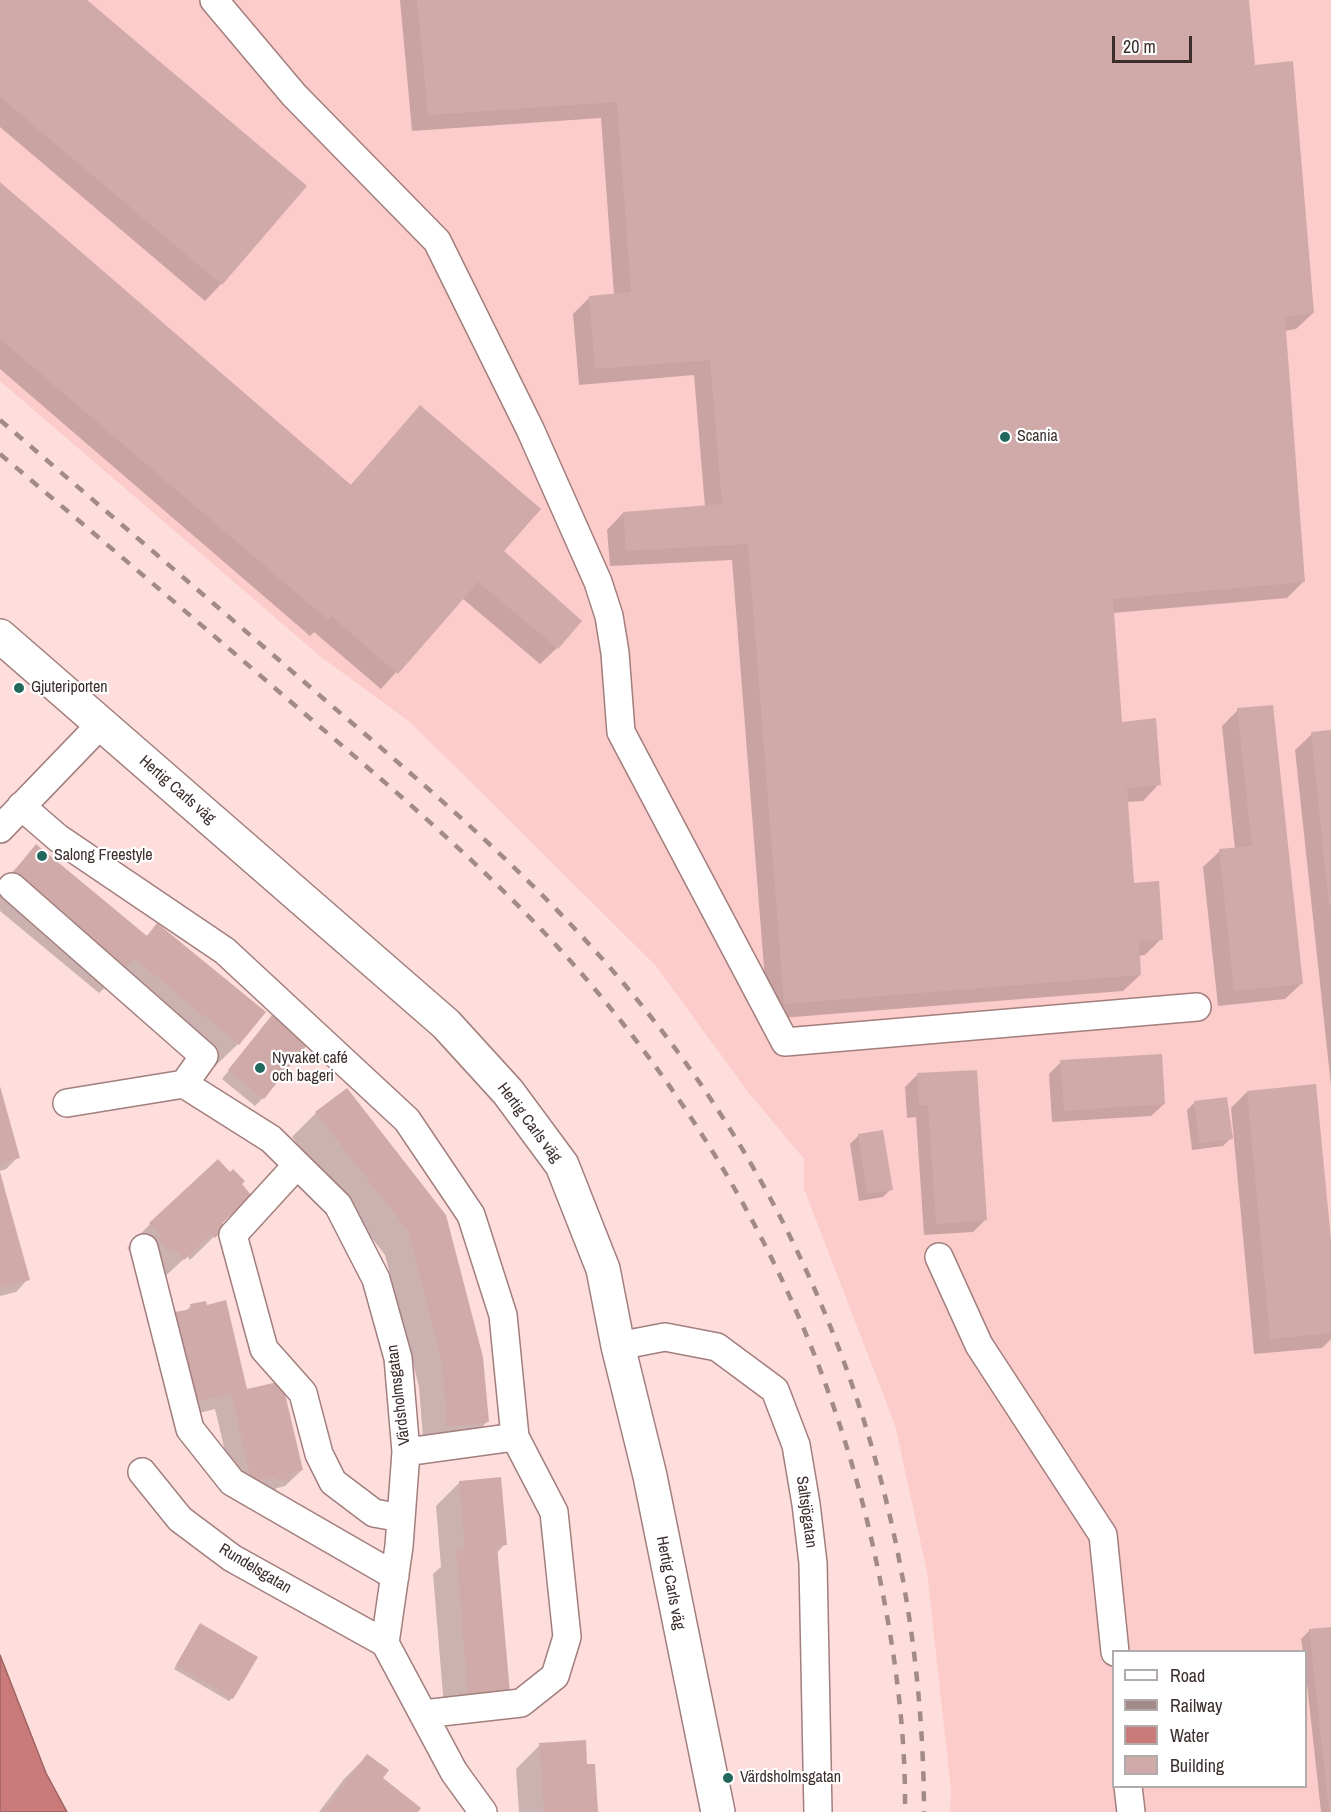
<!DOCTYPE html>
<meta charset="utf-8">
<style>
body{margin:0}
#map{position:relative;width:1331px;height:1812px;overflow:hidden;background:#fededc;font-family:"Archivo Narrow",sans-serif}
canvas{display:block}
.legend{position:absolute;left:1112px;top:1650px;width:195px;height:138px;box-sizing:border-box;background:#fff;border:2px solid #b1abab;margin:0;padding:8px 10px;list-style:none;font-size:18px;color:#3d2e2e}
.legend li{display:flex;align-items:center;gap:12px;height:30px}
.legend b{width:30px;border:2px solid #b1abab}
.scale{position:absolute;left:1112px;top:36px;width:80px;height:27px;box-sizing:border-box;border:3px solid #3d2e2e;border-top:0;padding-left:8px;font-size:18px;line-height:21px;white-space:nowrap;color:#3d2e2e;-webkit-text-stroke:4px #fff;paint-order:stroke}
</style>
<div id="map">
<canvas width="1331" height="1812"></canvas>
<ul class="legend">
<li><b style="height:8px;background:#fff"></b>Road</li>
<li><b style="height:8px;background:#a28a89"></b>Railway</li>
<li><b style="height:16px;background:#c97a79"></b>Water</li>
<li><b style="height:16px;background:#cfaaa8"></b>Building</li>
</ul>
<div class="scale">20 m</div>
</div>
<script>
const ctx = document.querySelector('canvas').getContext('2d');
ctx.lineJoin = 'round';
function fillPath(path, color) {
  ctx.fillStyle = color;
  ctx.fill(path, 'evenodd');
}
function stroke(path, color, width, dash) {
  ctx.strokeStyle = color;
  ctx.lineWidth = width;
  ctx.lineCap = dash ? 'butt' : 'round';
  ctx.setLineDash(dash || []);
  ctx.stroke(path);
}
function label(font, color, halo, rows, align = 'center') {
  ctx.font = font + ' "Archivo Narrow",sans-serif';
  ctx.lineWidth = 4.5;
  ctx.setLineDash([]);
  ctx.textBaseline = 'middle';
  ctx.strokeStyle = halo;
  ctx.fillStyle = color;
  for (const [text, x, y, turn = 0] of rows) {
    ctx.save();
    ctx.translate(x, y);
    ctx.rotate((+turn || 0) * Math.PI / 180);
    ctx.textAlign = isNaN(turn) ? turn : align;
    if (halo) ctx.strokeText(text, 0, 0);
    ctx.fillText(text, 0, 0);
    ctx.restore();
  }
}
const built = new Path2D(`
 M 0,0 L 1331,0 L 1331,1812 L 950,1812 L 951,1790 L 927,1572 L 895,1425 L 804,1189 L 804,1159 L 748,1092 L 656,966 L 410,722 L 321,657 L 0,381 ZM 1114,1652 L 1306,1652 L 1306,1786 L 1114,1786 Z`);
const water = new Path2D(`
 M 0,1655 L 46,1773 L 67,1812 L 0,1812 Z`);
const shadow = new Path2D(`
 M 0,0 L 84,0 L 221,284 L 205,301 L 0,127 Z
 M 400,0 L 1247,0 L 1253,66 L 1313,313 L 1296,329 L 1284,331 L 1304,581 L 1287,598 L 1112,613 L 1121,723 L 1159,784 L 1143,801 L 1127,802 L 1133,885 L 1161,939 L 1145,955 L 1138,956 L 1140,975 L 1123,991 L 768,1019 L 732,560 L 610,566 L 607,530 L 623,513 L 705,507 L 694,375 L 579,385 L 573,314 L 590,297 L 614,295 L 601,118 L 412,131 Z
 M 0,185 L 350,486 L 420,407 L 557,648 L 540,664 L 462,598 L 381,689 L 314,632 L 310,636 L 0,369 Z
 M 1238,710 L 1302,983 L 1285,999 L 1218,1006 L 1203,867 L 1220,851 L 1235,849 L 1222,726 Z
 M 1331,732 L 1331,1086 L 1295,750 L 1312,734 Z
 M 37,846 L 146,937 L 157,925 L 238,1044 L 214,1067 L 111,982 L 99,993 L 0,911 L 0,885 Z
 M 265,1025 L 263,1098 L 255,1106 L 222,1079 Z
 M 1061,1062 L 1164,1104 L 1151,1116 L 1052,1122 L 1049,1074 Z
 M 917,1075 L 985,1220 L 973,1232 L 924,1235 L 916,1117 L 907,1118 L 905,1087 Z
 M 0,1089 L 18,1157 L 6,1169 L 0,1171 Z
 M 347,1090 L 445,1216 L 488,1421 L 464,1445 L 424,1450 L 419,1387 L 385,1255 L 292,1137 L 316,1113 Z
 M 1247,1092 L 1331,1256 L 1331,1339 L 1322,1348 L 1254,1354 L 1231,1108 Z
 M 1195,1102 L 1233,1136 L 1223,1146 L 1192,1150 L 1187,1110 Z
 M 882,1132 L 891,1189 L 883,1197 L 859,1201 L 850,1144 L 858,1136 Z
 M 0,1175 L 28,1279 L 16,1292 L 0,1296 Z
 M 240,1184 L 250,1195 L 221,1224 L 224,1227 L 190,1260 L 187,1256 L 159,1282 L 127,1248 L 150,1224 Z
 M 191,1306 L 302,1470 L 285,1486 L 277,1488 L 271,1494 L 236,1498 L 215,1409 L 180,1418 L 159,1330 L 175,1314 L 185,1312 Z
 M 460,1482 L 505,1544 L 497,1553 L 508,1693 L 445,1719 L 433,1574 L 441,1567 L 436,1506 Z
 M 1331,1628 L 1331,1812 L 1321,1812 L 1306,1675 L 1306,1652 L 1303,1652 L 1301,1639 L 1309,1631 Z
 M 197,1629 L 232,1698 L 229,1701 L 174,1669 Z
 M 540,1745 L 586,1766 L 596,1812 L 519,1812 L 516,1769 Z
 M 367,1756 L 381,1779 L 416,1812 L 319,1812 L 344,1779 Z`);
const building = new Path2D(`
 M 0,0 L 87,0 L 307,186 L 222,285 L 0,97 Z
 M 417,0 L 1249,0 L 1255,65 L 1293,61 L 1314,313 L 1285,317 L 1305,582 L 1113,599 L 1122,722 L 1156,718 L 1161,785 L 1127,788 L 1134,883 L 1159,881 L 1163,940 L 1139,941 L 1141,975 L 784,1004 L 748,544 L 626,551 L 623,512 L 722,504 L 710,360 L 595,369 L 589,296 L 631,292 L 617,102 L 428,115 Z
 M 0,182 L 351,485 L 420,405 L 541,509 L 504,551 L 582,621 L 558,649 L 478,582 L 398,674 L 331,616 L 328,620 L 0,339 Z
 M 1273,705 L 1303,984 L 1234,991 L 1219,849 L 1252,846 L 1237,708 Z
 M 1331,730 L 1331,906 L 1329,906 L 1311,732 Z
 M 36,844 L 147,936 L 157,923 L 266,1012 L 239,1045 L 134,958 L 124,970 L 10,876 Z
 M 272,1015 L 308,1044 L 264,1099 L 228,1070 Z
 M 1162,1054 L 1165,1104 L 1064,1111 L 1060,1060 Z
 M 977,1070 L 987,1220 L 936,1224 L 928,1105 L 919,1106 L 917,1073 Z
 M 1316,1084 L 1331,1240 L 1331,1333 L 1270,1339 L 1247,1091 Z
 M 0,1086 L 20,1158 L 0,1163 Z
 M 347,1088 L 446,1215 L 483,1357 L 489,1422 L 447,1427 L 442,1363 L 408,1231 L 315,1112 Z
 M 1227,1097 L 1233,1139 L 1199,1143 L 1194,1101 Z
 M 883,1130 L 893,1190 L 867,1194 L 858,1134 Z
 M 218,1159 L 230,1172 L 233,1169 L 245,1181 L 242,1184 L 252,1196 L 222,1223 L 226,1227 L 215,1238 L 211,1234 L 184,1260 L 174,1249 L 170,1253 L 158,1240 L 162,1236 L 149,1223 Z
 M 0,1172 L 30,1280 L 0,1288 Z
 M 226,1300 L 247,1389 L 282,1381 L 303,1470 L 289,1474 L 290,1478 L 277,1481 L 276,1477 L 252,1483 L 231,1394 L 196,1402 L 175,1312 L 191,1309 L 190,1304 L 206,1301 L 207,1305 Z
 M 501,1477 L 507,1545 L 497,1546 L 510,1693 L 468,1697 L 456,1549 L 465,1549 L 459,1481 Z
 M 200,1623 L 258,1657 L 233,1699 L 176,1665 Z
 M 1331,1627 L 1331,1811 L 1329,1811 L 1309,1629 Z
 M 586,1740 L 587,1764 L 595,1764 L 598,1812 L 544,1812 L 539,1743 Z
 M 367,1754 L 389,1770 L 383,1778 L 421,1808 L 418,1812 L 323,1812 Z`);
const minor = new Path2D(`
 M 214,0 L 294,95 L 437,241 L 530,429 L 598,582 L 609,616 L 615,653 L 621,732 L 785,1042 L 1197,1007
 M 21,806 L 58,838 L 225,951 L 407,1120 L 471,1215 L 503,1315 L 515,1437 L 554,1512 L 567,1637 L 555,1676 L 521,1703 L 423,1714
 M 0,829 L 101,724
 M 12,887 L 204,1056 L 184,1084
 M 67,1103 L 184,1084 L 271,1139 L 338,1205 L 376,1279 L 398,1358 L 406,1452 L 399,1546 L 385,1643 L 454,1772 L 483,1812
 M 297,1165 L 233,1235 L 264,1349 L 303,1393 L 319,1454 L 333,1482 L 374,1513 L 401,1518
 M 144,1248 L 190,1429 L 232,1482 L 395,1576
 M 939,1257 L 979,1345 L 1103,1535 L 1115,1652
 M 618,1346 L 665,1337 L 717,1347 L 775,1390 L 796,1445 L 806,1504 L 813,1563 L 818,1812
 M 406,1452 L 515,1437
 M 142,1472 L 180,1519 L 232,1558 L 385,1643
 M 1128,1786 L 1131,1812`);
const major = new Path2D(`
 M 0,636 L 446,1024 L 508,1092 L 562,1165 L 603,1269 L 618,1346 L 650,1476 L 718,1812`);
const rail = new Path2D(`
 M 0,420 C 108,513 217,606 325,700 C 433,792 543,885 634,996 C 824,1225 923,1515 924,1812
 M 0,454 C 102,540 204,627 305,714 C 413,806 523,899 612,1010 C 738,1165 828,1346 872,1542 C 892,1631 906,1721 905,1812`);
const markers = [
 [1005,437,6,"#22685d"],
 [19,688,6,"#22685d"],
 [42,856,6,"#22685d"],
 [260,1068,6,"#22685d"],
 [728,1778,6,"#22685d"]
];
const poiNames = [
 ["Scania",1017,437],
 ["Gjuteriporten",31,688],
 ["Salong Freestyle",54,856],
 ["Nyvaket café",272,1059],
 ["och bageri",272,1077],
 ["Värdsholmsgatan",740,1778]
];
const streetNames = [
 ["Hertig Carls väg",177,790,41],
 ["Hertig Carls väg",529,1123,53],
 ["Värdsholmsgatan",399,1395,-97],
 ["Saltsjögatan",806,1512,82],
 ["Rundelsgatan",255,1569,31],
 ["Hertig Carls väg",670,1583,79]
];
fillPath(built, '#fcccca');
fillPath(water, '#c97a79');
stroke(water, '#9f6362', 1.5);
fillPath(shadow, '#0003');
fillPath(building, '#cfaaa8');
stroke(minor, '#a27e7d', 30);
stroke(major, '#a27e7d', 36);
stroke(minor, '#fff', 27);
stroke(major, '#fff', 33);
stroke(rail, '#a28a89', 4.5, [10, 10]);
for (const [x, y, r, color] of markers) {
  const dot = new Path2D();
  dot.arc(x, y, r, 0, 2 * Math.PI);
  ctx.fillStyle = color;
  ctx.fill(dot);
  stroke(dot, '#fff', 2);
}
label('16px', '#3d2e2e', '#fff', poiNames, 'left');
label('16px', '#3d2e2e', '#fff', streetNames);
</script>
